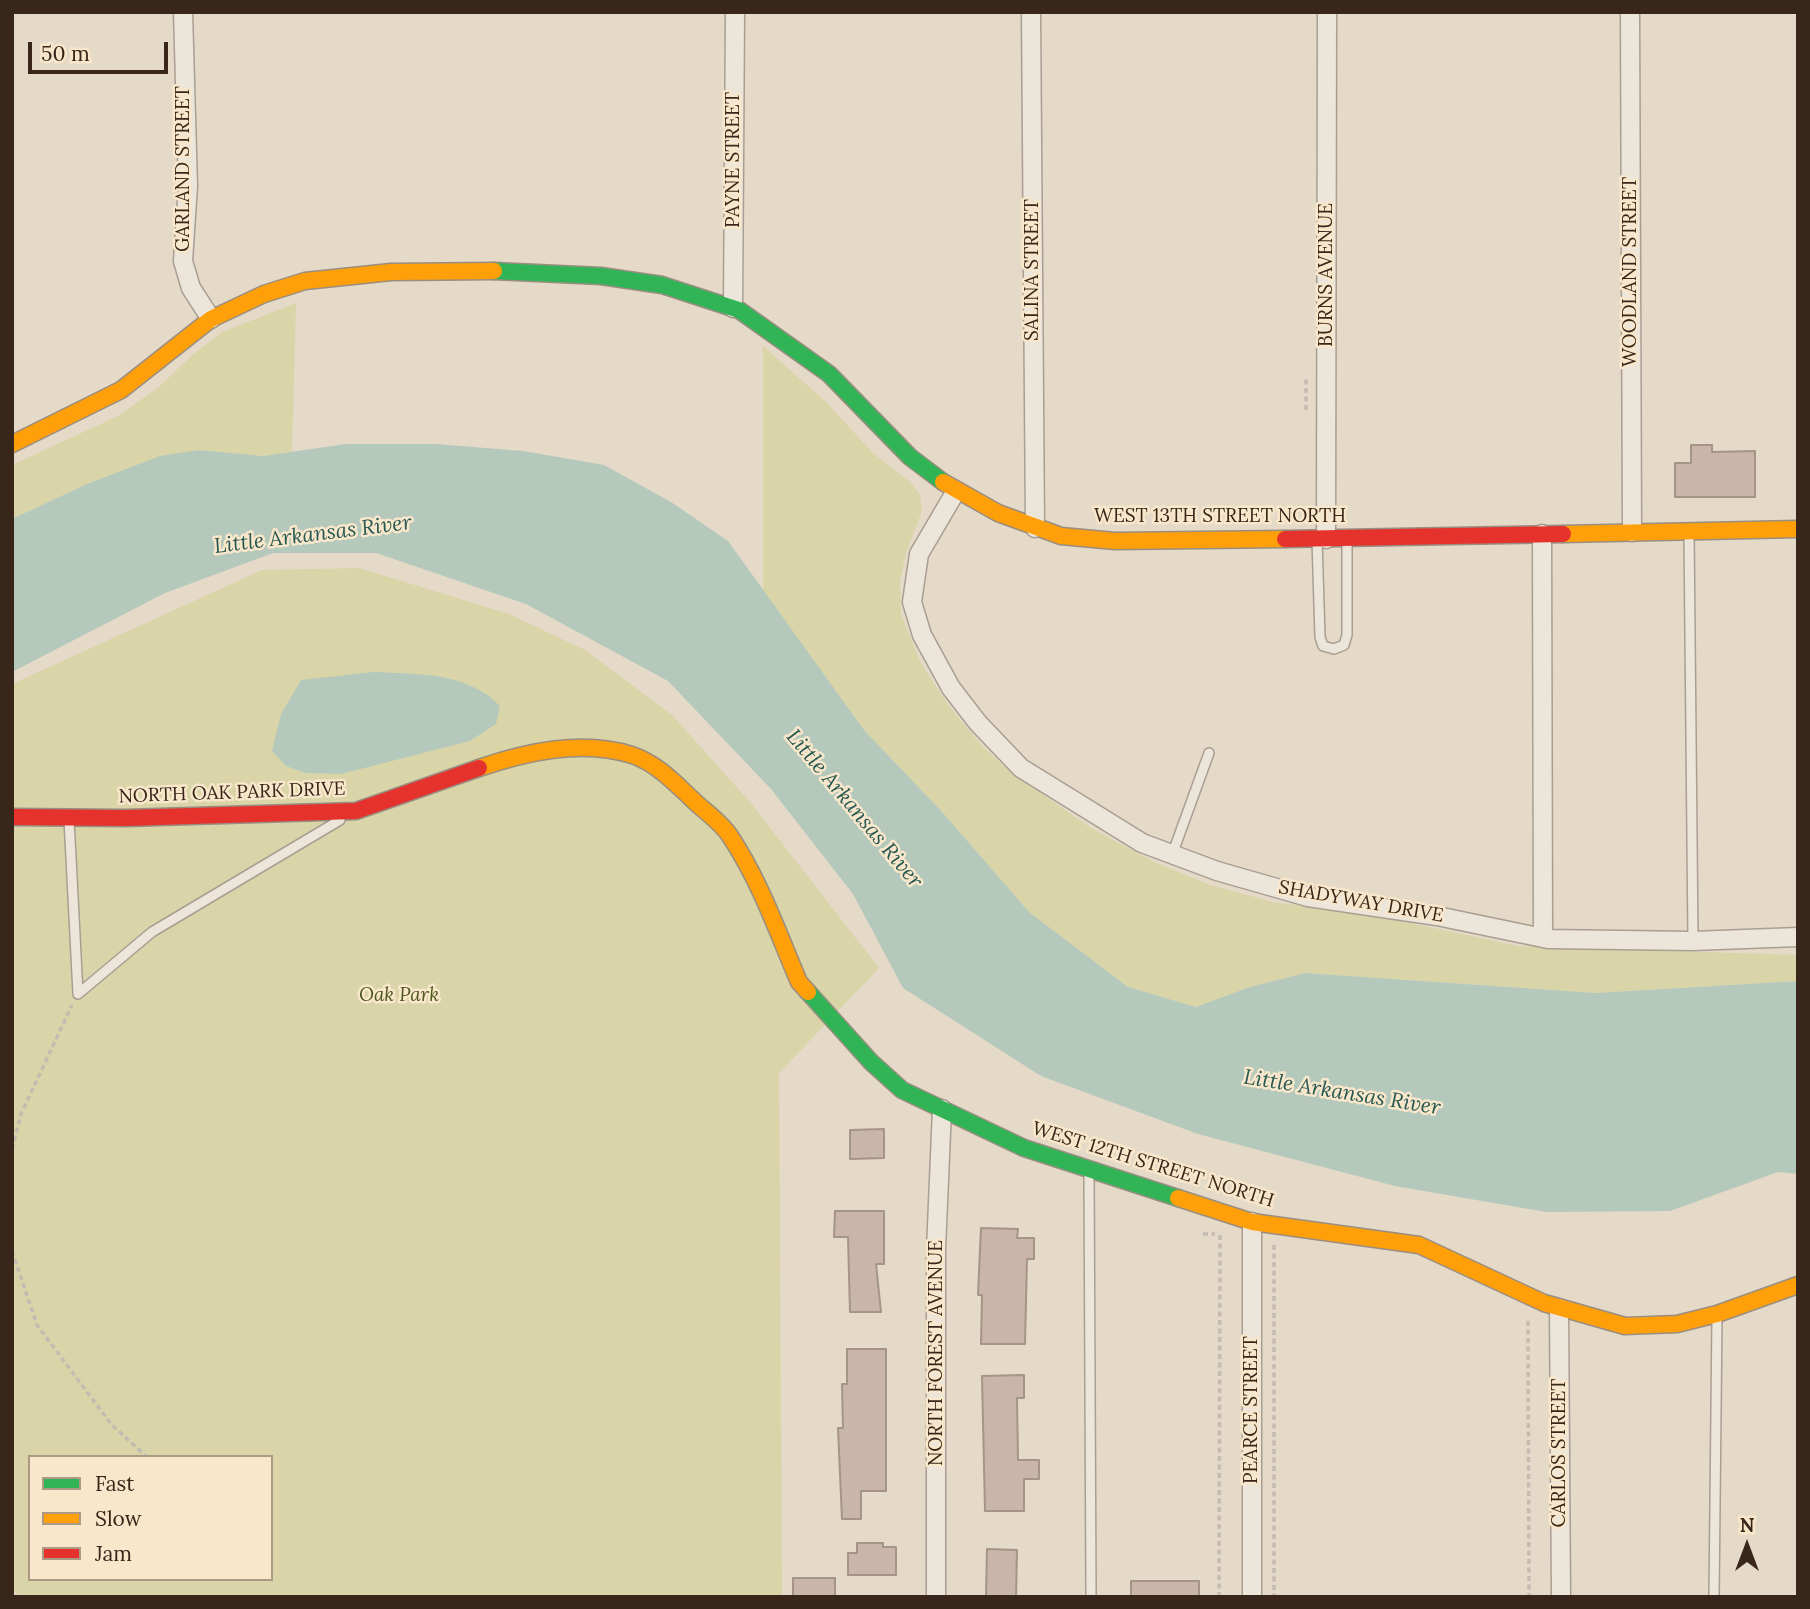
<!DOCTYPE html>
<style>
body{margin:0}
#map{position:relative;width:1810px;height:1609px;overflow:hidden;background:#e5d9c8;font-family:Lora,serif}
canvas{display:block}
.frame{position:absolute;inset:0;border:14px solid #38261a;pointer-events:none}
.legend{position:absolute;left:28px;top:1455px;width:245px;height:126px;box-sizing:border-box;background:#f9e7cb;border:2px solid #ac9a84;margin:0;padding:9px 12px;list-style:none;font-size:21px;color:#38261a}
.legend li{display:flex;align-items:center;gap:14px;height:35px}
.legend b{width:35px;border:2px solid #ac9a84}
.north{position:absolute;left:1712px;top:1511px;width:70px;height:70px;-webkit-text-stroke:5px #f9e7cb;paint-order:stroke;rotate:0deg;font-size:19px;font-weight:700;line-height:28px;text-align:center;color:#38261a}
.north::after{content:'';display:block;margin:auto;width:24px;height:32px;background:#38261a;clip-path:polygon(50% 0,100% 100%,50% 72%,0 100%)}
.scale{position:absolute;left:28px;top:42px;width:140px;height:32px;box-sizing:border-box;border:4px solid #38261a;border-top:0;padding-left:9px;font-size:21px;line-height:24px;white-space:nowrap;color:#38261a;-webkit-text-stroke:5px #f9e7cb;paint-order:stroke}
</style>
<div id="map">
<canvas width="1810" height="1609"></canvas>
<div class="frame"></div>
<ul class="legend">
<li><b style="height:9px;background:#30b455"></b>Fast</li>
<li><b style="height:9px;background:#ff9f0a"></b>Slow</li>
<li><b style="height:9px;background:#e5322d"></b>Jam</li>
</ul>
<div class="north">N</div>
<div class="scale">50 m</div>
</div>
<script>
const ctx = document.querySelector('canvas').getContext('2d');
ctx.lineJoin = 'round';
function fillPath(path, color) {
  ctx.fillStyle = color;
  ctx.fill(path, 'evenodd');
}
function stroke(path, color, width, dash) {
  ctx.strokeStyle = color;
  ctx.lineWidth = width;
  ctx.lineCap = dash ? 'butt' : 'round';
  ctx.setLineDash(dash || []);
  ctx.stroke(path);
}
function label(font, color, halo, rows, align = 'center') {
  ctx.font = font + ' Lora,serif';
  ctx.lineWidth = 5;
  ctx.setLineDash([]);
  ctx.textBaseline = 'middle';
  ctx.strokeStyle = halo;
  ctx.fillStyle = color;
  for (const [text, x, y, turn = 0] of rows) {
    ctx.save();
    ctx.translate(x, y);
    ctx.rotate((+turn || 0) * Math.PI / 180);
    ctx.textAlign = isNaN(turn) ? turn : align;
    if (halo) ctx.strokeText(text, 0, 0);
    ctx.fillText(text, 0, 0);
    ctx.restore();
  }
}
const green = new Path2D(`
 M 296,303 L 292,452 L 263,456 L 199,450 L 87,484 L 12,519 L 12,465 L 118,416 L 159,387 L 191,356 L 222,332 Z
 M 763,346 L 826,402 L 873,453 L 910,482 L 920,495 L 922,511 L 906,553 L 900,582 L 901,614 L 921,663 L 948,705 L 982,746 L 1012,773 L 1091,828 L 1152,861 L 1210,885 L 1273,902 L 1373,915 L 1518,946 L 1798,955 L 1798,981 L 1596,993 L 1305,973 L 1250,987 L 1196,1007 L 1128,987 L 1029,912 L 944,814 L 864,730 L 763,592 Z
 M 359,568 L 509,614 L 585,650 L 672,715 L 750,802 L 879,968 L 779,1073 L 782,1597 L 20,1597 L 12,1590 L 12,684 L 262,570 ZM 30,1457 L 271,1457 L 271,1579 L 30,1579 Z`);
const water = new Path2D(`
 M 346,444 L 435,444 L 523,451 L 604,465 L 671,502 L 728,541 L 864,730 L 944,814 L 1029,912 L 1128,987 L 1196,1007 L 1250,987 L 1305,973 L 1596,993 L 1798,981 L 1798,1174 L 1778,1172 L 1670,1211 L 1546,1212 L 1395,1186 L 1198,1134 L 1041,1076 L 903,988 L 853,894 L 771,789 L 668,681 L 526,604 L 376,553 L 273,553 L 165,593 L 12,672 L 12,519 L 87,484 L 160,456 L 199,450 L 263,456 Z
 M 374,672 C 418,674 468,672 500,706 L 496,724 L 470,741 L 341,774 L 305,773 L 286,766 L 272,751 L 281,714 L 301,680 Z`);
const building = new Path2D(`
 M 1691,445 L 1712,445 L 1712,452 L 1755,451 L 1755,497 L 1675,497 L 1675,463 L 1691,463 Z
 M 884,1129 L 884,1158 L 850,1159 L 850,1130 Z
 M 835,1211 L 884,1211 L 884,1264 L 876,1264 L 881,1312 L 850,1312 L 848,1237 L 834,1237 Z
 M 981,1228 L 1018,1229 L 1017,1238 L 1034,1238 L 1034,1259 L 1027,1259 L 1025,1344 L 981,1344 L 982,1295 L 978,1295 Z
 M 847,1349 L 886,1349 L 886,1491 L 861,1491 L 861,1519 L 842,1519 L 838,1428 L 843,1428 L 842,1384 L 847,1384 Z
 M 1024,1375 L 1024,1398 L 1017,1398 L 1018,1460 L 1039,1460 L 1039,1479 L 1024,1479 L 1024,1511 L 985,1511 L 982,1376 Z
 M 857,1543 L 883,1543 L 883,1547 L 896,1547 L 896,1575 L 848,1575 L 848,1553 L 857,1553 Z
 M 987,1549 L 1017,1550 L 1016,1597 L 986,1597 Z
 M 793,1578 L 835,1578 L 835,1597 L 793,1597 Z
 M 1131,1581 L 1199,1581 L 1199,1597 L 1131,1597 Z`);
const path = new Path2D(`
 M 1306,410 L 1306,377
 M 12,1149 L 21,1114 L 72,1005
 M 1203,1234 L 1215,1234
 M 1274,1245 L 1274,1597
 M 12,1251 L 37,1325 L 111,1424 L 147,1457
 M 1528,1321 L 1529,1597
 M 1219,1597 L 1220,1234`);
const lane = new Path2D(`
 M 1689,533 L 1693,941
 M 1317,540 L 1320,637 L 1323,646 L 1334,649 L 1344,645 L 1347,635 L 1347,539
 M 69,819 L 78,994 L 152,932 L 340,820
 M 1172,855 L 1209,753
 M 1089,1172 L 1091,1597
 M 1714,1597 L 1717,1316`);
const street = new Path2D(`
 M 183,12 L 188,186 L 183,261 L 191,288 L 211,319
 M 1031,12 L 1035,528
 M 1630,12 L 1632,532
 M 733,308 L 735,12
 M 956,491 L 919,554 L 912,602 L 922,635 L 951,688 L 978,723 L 1021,768 L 1142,843 L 1217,871 L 1308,897 L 1437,916 L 1548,939 L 1693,941 L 1798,937
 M 1542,534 L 1543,938
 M 1326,539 L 1327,12
 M 1559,1308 L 1561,1597
 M 936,1597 L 936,1250 L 942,1109
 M 1252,1597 L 1252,1222`);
const fast = new Path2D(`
 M 494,271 L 601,276 L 662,285 L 739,310 L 829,374 L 910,457 L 943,482
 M 808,992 L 871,1062 L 902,1090 L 1024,1148 L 1178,1198`);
const slow = new Path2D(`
 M 12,444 L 121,390 L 211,319 L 264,294 L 305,281 L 391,272 L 494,271
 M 943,482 L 998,513 L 1061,536 L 1115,541 L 1285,539
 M 1563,534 L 1798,529
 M 479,768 C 526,752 582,739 632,755 C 656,763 674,782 692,799 C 704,811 721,822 730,836 C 760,881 778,933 799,982 L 808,992
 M 1178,1198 L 1252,1222 L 1419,1245 L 1544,1303 L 1625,1326 L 1677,1324 L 1717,1314 L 1798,1285`);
const jam = new Path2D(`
 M 1285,539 L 1563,534
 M 12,817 L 126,818 L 356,811 L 479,768`);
const streetNames = [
 ["PAYNE STREET",734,160,-90],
 ["GARLAND STREET",184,169,-90],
 ["SALINA STREET",1033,270,-90],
 ["WOODLAND STREET",1631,272,-90],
 ["BURNS AVENUE",1327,275,-90],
 ["WEST 13TH STREET NORTH",1220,517],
 ["NORTH OAK PARK DRIVE",232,793,-2],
 ["SHADYWAY DRIVE",1361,902,10],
 ["WEST 12TH STREET NORTH",1153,1165,17],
 ["NORTH FOREST AVENUE",937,1353,-90],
 ["PEARCE STREET",1252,1410,-90],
 ["CARLOS STREET",1560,1453,-90]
];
const parkNames = [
 ["Oak Park",399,996]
];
const waterNames = [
 ["Little Arkansas River",313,535,-7],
 ["Little Arkansas River",854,809,50],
 ["Little Arkansas River",1342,1093,9]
];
fillPath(green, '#d9d5a8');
fillPath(water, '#b4c9bb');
fillPath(building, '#c9b6a8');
stroke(building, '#a59488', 2);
stroke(lane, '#a99e92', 12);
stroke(street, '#a99e92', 21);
stroke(fast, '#998e82', 19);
stroke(slow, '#998e82', 19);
stroke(jam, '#998e82', 19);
stroke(path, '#c4bbb1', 3.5, [5, 3.5]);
stroke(lane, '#ece5da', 9);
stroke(street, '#ece5da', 18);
stroke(fast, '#30b455', 16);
stroke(slow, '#ff9f0a', 16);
stroke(jam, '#e5322d', 16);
label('19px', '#38261a', '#f9e7cb', streetNames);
label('italic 19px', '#4d561e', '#f9e7cb', parkNames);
label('italic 21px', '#275952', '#f9e7cb', waterNames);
</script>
